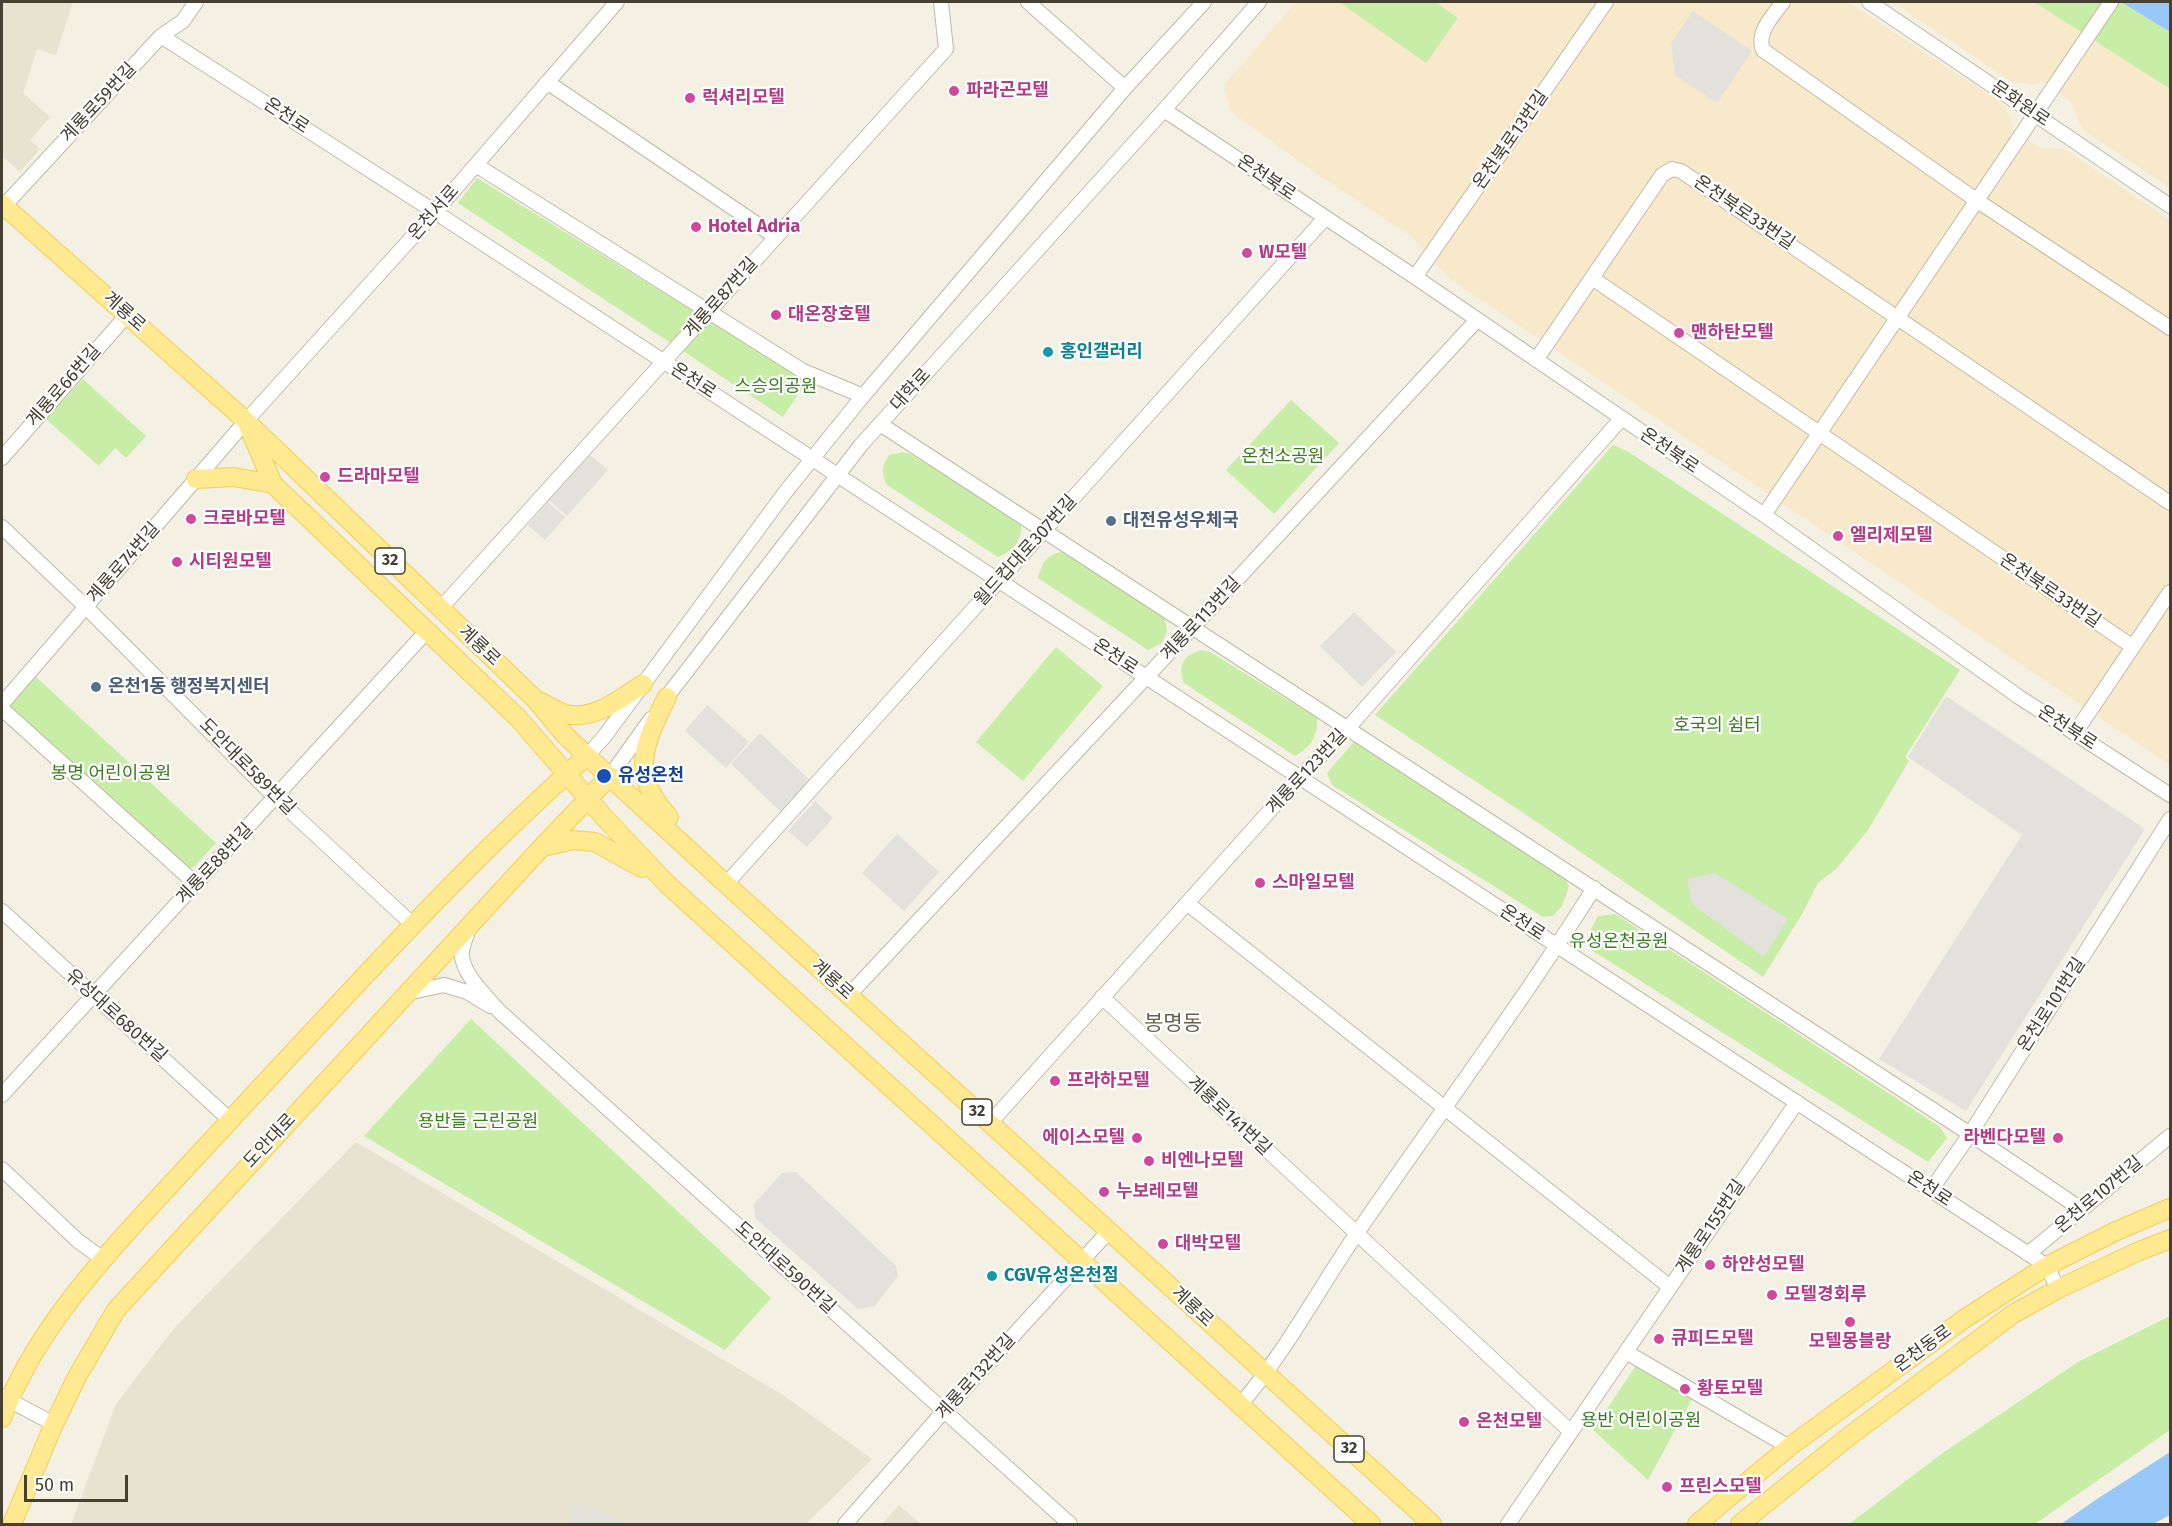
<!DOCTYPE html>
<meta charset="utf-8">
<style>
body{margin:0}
#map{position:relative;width:2172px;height:1526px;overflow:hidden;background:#f4f0e3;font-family:"Fira Sans",sans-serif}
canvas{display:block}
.frame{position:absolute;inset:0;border:3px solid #464033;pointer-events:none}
.scale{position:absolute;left:24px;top:1475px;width:104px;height:27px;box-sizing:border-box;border:3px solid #464033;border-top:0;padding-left:8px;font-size:18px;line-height:21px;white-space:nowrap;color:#464033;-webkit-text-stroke:4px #fff;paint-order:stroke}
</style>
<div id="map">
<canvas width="2172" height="1526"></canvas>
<div class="frame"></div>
<div class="scale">50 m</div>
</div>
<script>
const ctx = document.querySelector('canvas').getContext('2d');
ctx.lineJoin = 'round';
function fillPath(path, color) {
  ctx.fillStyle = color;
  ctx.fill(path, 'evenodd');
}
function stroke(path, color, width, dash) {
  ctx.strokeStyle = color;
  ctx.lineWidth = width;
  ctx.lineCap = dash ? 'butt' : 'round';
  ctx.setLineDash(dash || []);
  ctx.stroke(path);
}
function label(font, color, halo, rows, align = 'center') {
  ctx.font = font + ' "Fira Sans","Noto Sans KR",sans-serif';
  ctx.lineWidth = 4.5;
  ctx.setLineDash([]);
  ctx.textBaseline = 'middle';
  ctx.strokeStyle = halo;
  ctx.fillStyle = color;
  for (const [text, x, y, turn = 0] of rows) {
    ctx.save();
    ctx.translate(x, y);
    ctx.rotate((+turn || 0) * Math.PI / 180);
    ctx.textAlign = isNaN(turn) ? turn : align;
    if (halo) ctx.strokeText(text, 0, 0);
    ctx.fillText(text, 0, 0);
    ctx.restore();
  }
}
const residential = new Path2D(`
 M 2,2 L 73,2 L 56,55 L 37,49 L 23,93 L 50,117 L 30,140 L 40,149 L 20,172 L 2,156 Z
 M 356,1142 L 783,1395 L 872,1459 L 806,1524 L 71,1524 L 116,1404 L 175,1327 Z
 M 899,1505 L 921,1524 L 882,1524 Z`);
const commercial = new Path2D(`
 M 1296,2 L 1848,2 L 2004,105 L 2011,118 L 2013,129 L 2040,148 L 2050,147 L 2066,150 L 2170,220 L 2170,765 L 1450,279 L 1411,236 L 1315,173 L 1230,111 L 1224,85 Z
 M 1893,2 L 2034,2 L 2170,89 L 2170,188 L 2082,129 L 2070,101 L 2042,82 L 2033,85 L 2010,81 Z`);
const green = new Path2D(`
 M 1339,2 L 1435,2 L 1458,18 L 1426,63 Z
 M 2034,2 L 2121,2 L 2170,32 L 2170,89 Z
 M 477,178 L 807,381 L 783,417 L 458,203 Z
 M 83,379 L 146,436 L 126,458 L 115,448 L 99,466 L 46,419 Z
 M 1291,400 L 1339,443 L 1274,514 L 1226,470 Z
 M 1613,445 L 1627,451 L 1960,670 L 1905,757 L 1909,761 L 1868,830 L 1837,868 L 1818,883 L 1802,914 L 1763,977 L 1531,818 L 1375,715 Z
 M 903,452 L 910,454 L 1021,522 C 1022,540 1015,550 998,557 L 887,485 C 881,473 882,466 889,455 Z
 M 1067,551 L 1164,615 L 1167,631 L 1162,643 L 1148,650 L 1038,578 C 1043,560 1047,554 1067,551 Z
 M 1056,647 L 1103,686 L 1023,781 L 976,742 Z
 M 1202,650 L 1210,652 L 1317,718 C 1318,736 1311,747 1295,756 L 1184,683 C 1177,664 1184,655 1202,650 Z
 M 34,675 L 216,843 L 194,867 L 182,869 L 6,706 Z
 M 1358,737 L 1564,877 L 1569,887 L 1562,906 L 1553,916 L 1543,917 L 1332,785 L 1327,773 Z
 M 1615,914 L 1940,1127 L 1947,1138 L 1928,1162 L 1593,951 L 1589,933 L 1598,916 Z
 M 471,1019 L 771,1298 L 725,1350 L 364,1136 Z
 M 2170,1316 L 2170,1430 L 2035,1524 L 1849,1524 L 1944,1452 L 2078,1362 Z
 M 1637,1364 L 1693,1397 L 1648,1480 L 1593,1430 Z`);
const parking = new Path2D(`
 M 1693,11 L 1752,51 L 1717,103 L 1675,75 L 1671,43 Z
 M 590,455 L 608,470 L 567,516 L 549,500 Z
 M 548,502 L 565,517 L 545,540 L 528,525 Z
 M 1354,612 L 1396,652 L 1362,687 L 1320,646 Z
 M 1946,696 L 2145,829 L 1966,1111 L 1879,1059 L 2022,835 L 1908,757 Z
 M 707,705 L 749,742 L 726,768 L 685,731 Z
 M 760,733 L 811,781 L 781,812 L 731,764 Z
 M 815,801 L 833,818 L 807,847 L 788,831 Z
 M 897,834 L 939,872 L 904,911 L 862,873 Z
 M 1715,873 L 1788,919 L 1764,957 L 1692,904 L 1687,879 Z
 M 796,1172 L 896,1266 L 898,1276 L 875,1306 L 858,1309 L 755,1218 L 754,1204 L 782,1173 Z
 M 578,1502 L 630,1524 L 568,1524 Z`);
const water = new Path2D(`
 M 2121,2 L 2170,2 L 2170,32 Z
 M 2170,1452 L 2170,1515 L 2153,1524 L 2061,1524 L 2097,1499 Z`);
const minor = new Path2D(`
 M 1028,2 L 1125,88
 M 1783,2 C 1773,16 1756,32 1763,50 L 1976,200 L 2170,328
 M 1869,2 L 2170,206
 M 161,36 L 435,212 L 2047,1266 L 2058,1289
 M 547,82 L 776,237
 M 1164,110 L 1415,277 L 1764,515 L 2019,697 L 2170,795
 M 476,165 L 803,371 L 863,396
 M 4,206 L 161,36 L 183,21 L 196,2
 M 1415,277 L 1606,2
 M 1592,278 L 2133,647
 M 1536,360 L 1662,175 L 1672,169 L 1681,171 L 2170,503
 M 880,424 L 1970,1134 L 2081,1209
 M 2,458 L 127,315
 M 1764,515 L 2111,2
 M 2,527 L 86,607 L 276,798 L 412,924
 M 440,609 L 946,49 L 941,2
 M 662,703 L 861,445 L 1164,110 L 1259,2
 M 2,704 L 246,421 L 435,212 L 617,2
 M 2,709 L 196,884
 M 2075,733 L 2170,592
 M 587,756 L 604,737 L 787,490 L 863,396 L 1125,88 L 1204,2
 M 610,776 L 651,719
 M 726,884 L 1325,218
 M 1187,903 L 1670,1287
 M 2,911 L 230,1120
 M 469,928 C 467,935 463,944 462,951 C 459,971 487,997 499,1011 L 1070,1524
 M 407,993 L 444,985 L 467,992 L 490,1006
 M 849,995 L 1193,627 L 1477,320
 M 1102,997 L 1571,1432
 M 2,1095 L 426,632
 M 990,1123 L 1300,777 L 1348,728 L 1621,419
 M 2,1169 L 78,1241 L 103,1259
 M 1931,1190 L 1970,1134 L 2170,819
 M 2028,1254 L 2170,1136
 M 1626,1352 L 1789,1447
 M 3,1397 L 54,1424
 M 1240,1405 C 1285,1353 1318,1290 1357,1233 C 1436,1118 1520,1006 1594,888
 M 845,1524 L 944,1411 L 1109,1231
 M 1508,1524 L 1797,1102`);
const major = new Path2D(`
 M 2,204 L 246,421 L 536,700 L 565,735 L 587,756 L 726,884 L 1432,1524
 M 249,428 L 273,484 L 518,718 L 603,816 L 666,883 L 1371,1524
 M 196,479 L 234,477 L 273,484
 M 667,697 C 644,744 629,774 669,817
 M 541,702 C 549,706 558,712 566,714 C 595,721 620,698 643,684
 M 543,847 L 573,840 L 595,842 L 642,868
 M 2,1418 C 32,1338 92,1270 149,1208 C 182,1172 215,1137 247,1102 C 358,983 466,863 587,756
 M 12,1524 L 54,1424 L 78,1375 L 116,1310 L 541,848 L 610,776
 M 1697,1524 L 1789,1447 L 1964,1319 L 2047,1266 L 2116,1231 L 2170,1208
 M 1740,1524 L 1852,1434 L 2013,1314 L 2058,1289 L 2137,1252 L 2170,1239`);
const markers = [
 [954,91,6,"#d1479c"],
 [690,98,6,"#d1479c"],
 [696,227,6,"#d1479c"],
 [1247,253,6,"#d1479c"],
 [776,315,6,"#d1479c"],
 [1679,333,6,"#d1479c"],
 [1048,352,6,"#0f9aa8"],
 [325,477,6,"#d1479c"],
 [191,519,6,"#d1479c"],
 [1111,521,6,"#5c6f8a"],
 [1838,536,6,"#d1479c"],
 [177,562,6,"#d1479c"],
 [96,687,6,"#5c6f8a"],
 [604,776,8,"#1a4fb4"],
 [1260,883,6,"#d1479c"],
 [1055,1081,6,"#d1479c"],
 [1137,1138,6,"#d1479c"],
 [2058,1138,6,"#d1479c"],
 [1149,1161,6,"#d1479c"],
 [1104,1192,6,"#d1479c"],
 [1163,1244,6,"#d1479c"],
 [1710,1265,6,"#d1479c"],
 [992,1276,6,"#0f9aa8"],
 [1772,1295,6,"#d1479c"],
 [1850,1322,6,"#d1479c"],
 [1659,1339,6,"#d1479c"],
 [1685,1389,6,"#d1479c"],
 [1464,1422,6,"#d1479c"],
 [1667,1487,6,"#d1479c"]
];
const shields = [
 [390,561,30],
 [977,1112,30],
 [1349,1449,30]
];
const shieldNames = [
 ["32",390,561],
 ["32",977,1112],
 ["32",1349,1449]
];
const hotelNames = [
 ["파라곤모텔",966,91],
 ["럭셔리모텔",702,98],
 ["Hotel Adria",708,227],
 ["W모텔",1259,253],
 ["대온장호텔",788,315],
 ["맨하탄모텔",1691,333],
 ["드라마모텔",337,477],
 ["크로바모텔",203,519],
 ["엘리제모텔",1850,536],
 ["시티원모텔",189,562],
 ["스마일모텔",1272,883],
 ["프라하모텔",1067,1081],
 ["에이스모텔",1125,1138,"right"],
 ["라벤다모텔",2046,1138,"right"],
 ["비엔나모텔",1161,1161],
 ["누보레모텔",1116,1192],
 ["대박모텔",1175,1244],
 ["하얀성모텔",1722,1265],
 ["모텔경회루",1784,1295],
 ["큐피드모텔",1671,1339],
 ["모텔몽블랑",1850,1342,"center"],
 ["황토모텔",1697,1389],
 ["온천모텔",1476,1422],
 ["프린스모텔",1679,1487]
];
const streetNames = [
 ["계룡로59번길",99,103,-47],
 ["문화원로",2020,104,34],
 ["온천로",286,116,33],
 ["온천북로13번길",1511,140,-55],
 ["온천북로",1266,178,34],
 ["온천서로",434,213,-49],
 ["온천북로33번길",1744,213,34],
 ["계룡로87번길",721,298,-48],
 ["계룡로",124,312,42],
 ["온천로",693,381,33],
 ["계룡로66번길",64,386,-49],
 ["대학로",911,390,-48],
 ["온천북로",1669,451,34],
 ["월드컵대로307번길",1026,551,-48],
 ["계룡로74번길",124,563,-49],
 ["온천북로33번길",2050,591,34],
 ["계룡로113번길",1201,619,-47],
 ["계룡로",479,646,43],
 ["온천로",1115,657,33],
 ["온천북로",2067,728,33],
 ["도안대로589번길",247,767,45],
 ["계룡로123번길",1307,772,-47],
 ["계룡로88번길",215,864,-47],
 ["온천로",1522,923,33],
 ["계룡로",832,980,42],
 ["온천로101번길",2052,1005,-57],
 ["유성대로680번길",116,1016,42],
 ["계룡로141번길",1229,1116,43],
 ["도안대로",270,1141,-47],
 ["온천로",1929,1189,33],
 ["온천로107번길",2099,1195,-40],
 ["계룡로155번길",1711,1227,-56],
 ["도안대로590번길",785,1268,42],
 ["계룡로",1192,1307,43],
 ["온천동로",1923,1349,-36],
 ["계룡로132번길",976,1377,-48]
];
const cultureNames = [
 ["홍인갤러리",1060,352],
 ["CGV유성온천점",1004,1276]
];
const parkNames = [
 ["스승의공원",776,387],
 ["온천소공원",1283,457],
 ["호국의 쉼터",1717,726],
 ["봉명 어린이공원",111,774],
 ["유성온천공원",1619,942],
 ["용반들 근린공원",478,1122],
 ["용반 어린이공원",1641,1421]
];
const serviceNames = [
 ["대전유성우체국",1123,521],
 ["온천1동 행정복지센터",108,687]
];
const transitNames = [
 ["유성온천",618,776]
];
const quarterNames = [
 ["봉명동",1173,1024]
];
fillPath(residential, '#e8e3d0');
fillPath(commercial, '#f9e9cb');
fillPath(green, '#c7eda7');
fillPath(parking, '#e3e1dc');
fillPath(water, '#98c8f8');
stroke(minor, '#c0b9a5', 16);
stroke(major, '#f1cf54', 20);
stroke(minor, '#fff', 14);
stroke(major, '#ffe991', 18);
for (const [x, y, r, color] of markers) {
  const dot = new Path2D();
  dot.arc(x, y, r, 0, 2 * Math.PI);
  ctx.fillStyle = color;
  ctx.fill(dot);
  stroke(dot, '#fff', 2);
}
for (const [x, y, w] of shields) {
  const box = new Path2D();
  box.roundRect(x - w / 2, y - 13, w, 26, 4.5);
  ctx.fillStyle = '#fff';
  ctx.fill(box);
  stroke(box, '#464033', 1.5);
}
label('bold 16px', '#464033', null, shieldNames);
label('bold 18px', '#b23c85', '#fff', hotelNames, 'left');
label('18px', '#464033', '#fff', streetNames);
label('bold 18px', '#0d838f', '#fff', cultureNames, 'left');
label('18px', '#3b7e20', '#fff', parkNames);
label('bold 18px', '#4e5e75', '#fff', serviceNames, 'left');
label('bold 18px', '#164399', '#fff', transitNames, 'left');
label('21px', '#6a5f49', '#fff', quarterNames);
</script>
